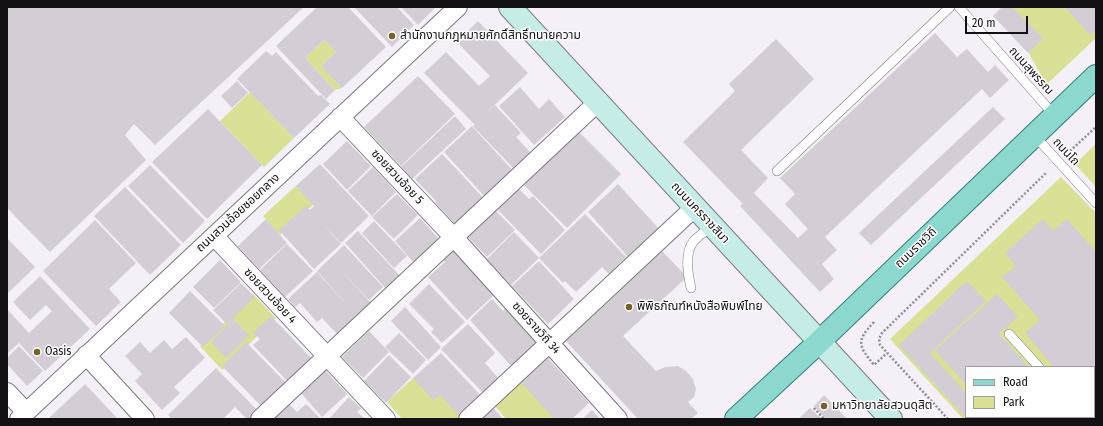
<!DOCTYPE html>
<meta charset="utf-8">
<style>
body{margin:0}
#map{position:relative;width:1103px;height:426px;overflow:hidden;background:#f5eff7;font-family:"Fira Sans Condensed",sans-serif}
canvas{display:block}
.frame{position:absolute;inset:0;border:8px solid #131114;pointer-events:none}
.legend{position:absolute;left:965px;top:366px;width:130px;height:52px;box-sizing:border-box;background:#fefefe;border:1px solid #a09fa0;margin:0;padding:5px 7px;list-style:none;font-size:12px;color:#131114}
.legend li{display:flex;align-items:center;gap:8px;height:20px}
.legend b{width:20px;border:1px solid #a09fa0}
.scale{position:absolute;left:965px;top:16px;width:63px;height:18px;box-sizing:border-box;border:2px solid #131114;border-top:0;padding-left:5px;font-size:12px;line-height:14px;white-space:nowrap;color:#131114;-webkit-text-stroke:3px #fefefe;paint-order:stroke}
</style>
<div id="map">
<canvas width="1103" height="426"></canvas>
<div class="frame"></div>
<ul class="legend">
<li><b style="height:5px;background:#8cd8cf"></b>Road</li>
<li><b style="height:11px;background:#dae095"></b>Park</li>
</ul>
<div class="scale">20 m</div>
</div>
<script>
const ctx = document.querySelector('canvas').getContext('2d');
ctx.lineJoin = 'round';
function fillPath(path, color) {
  ctx.fillStyle = color;
  ctx.fill(path, 'evenodd');
}
function stroke(path, color, width, dash) {
  ctx.strokeStyle = color;
  ctx.lineWidth = width;
  ctx.lineCap = dash ? 'butt' : 'round';
  ctx.setLineDash(dash || []);
  ctx.stroke(path);
}
function label(font, color, halo, rows, align = 'center') {
  ctx.font = font + ' "Fira Sans Condensed","Noto Sans Thai",sans-serif';
  ctx.lineWidth = 3;
  ctx.setLineDash([]);
  ctx.textBaseline = 'middle';
  ctx.strokeStyle = halo;
  ctx.fillStyle = color;
  for (const [text, x, y, turn = 0] of rows) {
    ctx.save();
    ctx.translate(x, y);
    ctx.rotate((+turn || 0) * Math.PI / 180);
    ctx.textAlign = isNaN(turn) ? turn : align;
    if (halo) ctx.strokeText(text, 0, 0);
    ctx.fillText(text, 0, 0);
    ctx.restore();
  }
}
const green = new Path2D(`
 M 1004,7 L 1096,7 L 1096,38 L 1046,85 Z
 M 324,40 L 336,52 L 321,66 L 342,88 L 335,90 L 305,58 Z
 M 250,92 L 294,138 L 264,167 L 220,121 Z
 M 1096,144 L 1096,187 L 1075,164 Z
 M 1061,177 L 1096,213 L 1096,419 L 963,419 L 890,339 ZM 966,367 L 1094,367 L 1094,417 L 966,417 Z
 M 299,183 L 316,202 L 280,235 L 263,216 Z
 M 253,294 L 276,318 L 222,370 L 200,346 Z
 M 424,368 L 464,413 L 457,419 L 402,419 L 387,402 Z
 M 522,377 L 559,419 L 506,419 L 492,403 Z`);
const building = new Path2D(`
 M 7,7 L 304,7 L 155,145 L 134,124 L 125,135 L 146,160 L 50,252 L 7,208 Z
 M 317,7 L 348,7 L 386,47 L 342,88 L 321,66 L 336,52 L 324,40 L 305,58 L 335,90 L 326,99 L 276,46 Z
 M 354,7 L 397,7 L 414,25 L 392,47 Z
 M 401,7 L 436,7 L 418,25 Z
 M 1002,7 L 1012,7 L 1043,38 L 1028,53 L 993,16 Z
 M 1065,7 L 1096,7 L 1096,29 L 1090,35 Z
 M 478,21 L 528,73 L 480,119 L 495,105 L 521,133 L 516,137 L 532,154 L 515,170 L 473,126 L 475,125 L 424,73 L 446,52 L 479,86 L 490,76 L 457,42 Z
 M 935,33 L 957,57 L 967,49 L 988,72 L 995,65 L 1009,80 L 990,98 L 982,89 L 825,237 L 837,250 L 822,264 L 834,279 L 820,292 L 740,206 L 743,204 L 683,142 L 735,91 L 729,84 L 776,39 L 814,79 L 741,150 L 768,178 L 754,193 L 798,238 L 808,229 L 785,204 L 795,194 L 780,178 Z
 M 266,51 L 272,56 L 276,52 L 318,96 L 321,95 L 330,104 L 294,138 L 237,79 Z
 M 418,76 L 455,114 L 401,166 L 364,127 Z
 M 237,81 L 248,93 L 232,108 L 221,96 Z
 M 520,87 L 539,109 L 549,99 L 565,117 L 534,145 L 499,106 Z
 M 993,107 L 1005,119 L 871,245 L 859,233 Z
 M 208,109 L 262,165 L 207,219 L 152,162 Z
 M 455,116 L 466,129 L 412,179 L 401,167 Z
 M 472,126 L 514,172 L 486,198 L 444,152 Z
 M 578,131 L 621,174 L 567,228 L 524,185 Z
 M 347,141 L 371,166 L 347,190 L 323,164 Z
 M 442,154 L 463,176 L 436,201 L 415,179 Z
 M 320,164 L 369,216 L 341,243 L 322,223 L 341,244 L 314,269 L 279,230 L 306,206 L 310,210 L 314,206 L 296,186 Z
 M 150,165 L 205,221 L 183,243 L 128,186 Z
 M 373,167 L 396,192 L 372,216 L 348,191 Z
 M 463,176 L 485,200 L 457,226 L 435,202 Z
 M 618,184 L 660,230 L 629,258 L 588,212 Z
 M 125,187 L 181,245 L 150,275 L 94,216 Z
 M 518,188 L 529,199 L 533,196 L 565,230 L 541,254 L 497,209 Z
 M 397,194 L 418,215 L 394,239 L 372,217 Z
 M 493,208 L 515,230 L 487,257 L 466,235 Z
 M 585,214 L 626,257 L 609,274 L 602,267 L 576,292 L 565,281 L 563,283 L 539,258 Z
 M 420,218 L 440,240 L 414,263 L 395,241 Z
 M 266,219 L 287,243 L 259,269 L 238,246 Z
 M 1043,219 L 1053,231 L 1067,219 L 1096,252 L 1096,384 L 1094,381 L 1094,367 L 1054,367 L 1025,333 L 1040,320 L 1002,277 L 1016,266 L 1005,253 Z
 M 95,220 L 136,263 L 109,289 L 121,302 L 96,326 L 43,271 Z
 M 374,221 L 407,256 L 394,268 L 362,233 Z
 M 358,231 L 402,278 L 388,291 L 345,243 Z
 M 514,232 L 539,258 L 511,285 L 487,259 Z
 M 7,238 L 35,267 L 7,294 Z
 M 287,244 L 313,271 L 285,297 L 260,270 Z
 M 344,245 L 383,287 L 369,300 L 338,267 L 371,303 L 357,316 L 317,271 Z
 M 451,246 L 495,294 L 467,320 L 428,277 L 445,262 L 440,256 Z
 M 662,251 L 687,277 L 623,336 L 656,371 L 665,367 L 678,366 L 686,371 L 693,379 L 696,389 L 694,397 L 688,402 L 698,413 L 691,419 L 638,419 L 566,341 Z
 M 220,260 L 241,282 L 214,308 L 193,287 Z
 M 539,261 L 574,299 L 548,324 L 512,286 Z
 M 317,272 L 359,318 L 340,337 L 322,318 L 317,322 L 300,303 L 295,307 L 288,299 Z
 M 40,276 L 90,329 L 45,371 L 19,343 L 7,354 L 7,309 L 29,333 L 52,311 L 46,305 L 30,320 L 13,302 Z
 M 967,281 L 986,301 L 930,353 L 966,393 L 966,417 L 989,417 L 990,419 L 967,419 L 899,345 Z
 M 241,283 L 255,297 L 227,324 L 213,310 Z
 M 429,284 L 465,322 L 442,343 L 431,332 L 434,329 L 409,304 Z
 M 190,291 L 225,326 L 203,347 L 169,313 Z
 M 997,294 L 1018,317 L 999,334 L 1029,367 L 966,367 L 966,385 L 935,350 Z
 M 492,299 L 503,311 L 506,307 L 539,344 L 513,368 L 470,320 Z
 M 405,307 L 441,347 L 428,360 L 391,321 Z
 M 271,316 L 314,361 L 290,384 L 253,345 L 260,339 L 253,333 Z
 M 233,319 L 249,335 L 226,358 L 211,342 Z
 M 468,324 L 495,353 L 485,363 L 500,380 L 484,394 L 441,349 Z
 M 369,331 L 389,352 L 363,378 L 342,357 Z
 M 399,333 L 426,360 L 413,374 L 385,347 Z
 M 186,337 L 205,358 L 174,387 L 180,393 L 162,410 L 135,381 L 142,374 L 125,356 L 140,342 L 150,353 L 164,340 L 172,349 Z
 M 246,342 L 285,382 L 261,406 L 222,366 Z
 M 19,346 L 43,371 L 27,386 L 7,364 L 7,358 Z
 M 441,353 L 482,397 L 460,417 L 440,395 L 433,400 L 413,378 Z
 M 389,355 L 411,377 L 386,403 L 364,381 Z
 M 545,355 L 589,403 L 572,419 L 554,419 L 519,380 Z
 M 216,368 L 259,412 L 252,419 L 247,419 L 235,407 L 223,419 L 172,419 L 168,415 Z
 M 325,370 L 347,394 L 322,417 L 301,393 Z
 M 85,384 L 118,419 L 48,419 Z
 M 824,395 L 847,419 L 826,419 L 814,406 Z
 M 349,397 L 361,408 L 357,412 L 364,418 L 362,419 L 329,419 Z
 M 288,403 L 297,412 L 306,404 L 321,419 L 272,419 Z
 M 490,404 L 503,419 L 474,419 Z
 M 810,408 L 822,419 L 798,419 Z
 M 592,410 L 600,419 L 582,419 Z
 M 995,417 L 1067,417 L 1064,419 L 996,419 Z`);
const path = new Path2D(`
 M 1070,151 L 1096,127
 M 874,322 C 855,342 859,346 874,365 L 887,353
 M 814,408 L 824,419
 M 948,419 L 880,345 L 879,339 L 882,333 L 1047,172`);
const lane = new Path2D(`
 M 959,7 L 1054,115
 M 1034,135 L 1096,203
 M 777,171 L 950,7
 M 691,288 C 688,275 684,254 693,242 C 698,236 706,231 712,226
 M 1009,334 L 1039,367
 M 1085,417 L 1087,419`);
const street = new Path2D(`
 M 340,117 L 459,243 L 618,419
 M 214,236 L 386,419
 M 86,355 L 145,419
 M 7,392 L 26,412
 M 19,419 L 458,7
 M 260,419 L 598,102
 M 468,419 L 695,207`);
const secondary = new Path2D(`
 M 510,7 L 891,419`);
const primary = new Path2D(`
 M 736,419 L 819,342 L 1096,76`);
const markers = [
 [392,36,4,"#755f2f"],
 [629,307,4,"#755f2f"],
 [37,352,4,"#755f2f"],
 [824,406,4,"#755f2f"]
];
const poiNames = [
 ["สำนักงานกฎหมายศักดิ์สิทธิ์ทนายความ",400,36],
 ["พิพิธภัณฑ์หนังสือพิมพ์ไทย",637,307],
 ["Oasis",45,352],
 ["มหาวิทยาลัยสวนดุสิต",832,406]
];
const streetNames = [
 ["ถนนสุพรรณ",1031,71,48],
 ["ถนนโถ",1066,152,47],
 ["ซอยสวนอ้อย 5",397,177,47],
 ["ถนนสวนอ้อยซอยกลาง",238,213,-43],
 ["ถนนนครราชสีมา",700,213,47],
 ["ถนนราชวิถี",916,248,-44],
 ["ซอยสวนอ้อย 4",270,296,47],
 ["ซอยราชวิถี 34",536,328,48]
];
fillPath(green, '#dae095');
fillPath(building, '#d4cdd6');
stroke(lane, '#7e7880', 10);
stroke(street, '#7e7880', 20);
stroke(secondary, '#7e7880', 24);
stroke(primary, '#308179', 24);
stroke(path, '#908c91', 2.5, [2, 2]);
stroke(lane, '#fff', 9);
stroke(street, '#fff', 18);
stroke(secondary, '#c6ece7', 22);
stroke(primary, '#8cd8cf', 22);
for (const [x, y, r, color] of markers) {
  const dot = new Path2D();
  dot.arc(x, y, r, 0, 2 * Math.PI);
  ctx.fillStyle = color;
  ctx.fill(dot);
  stroke(dot, '#fefefe', 1.5);
}
label('12px', '#131114', '#fefefe', poiNames, 'left');
label('12px', '#131114', '#fefefe', streetNames);
</script>
